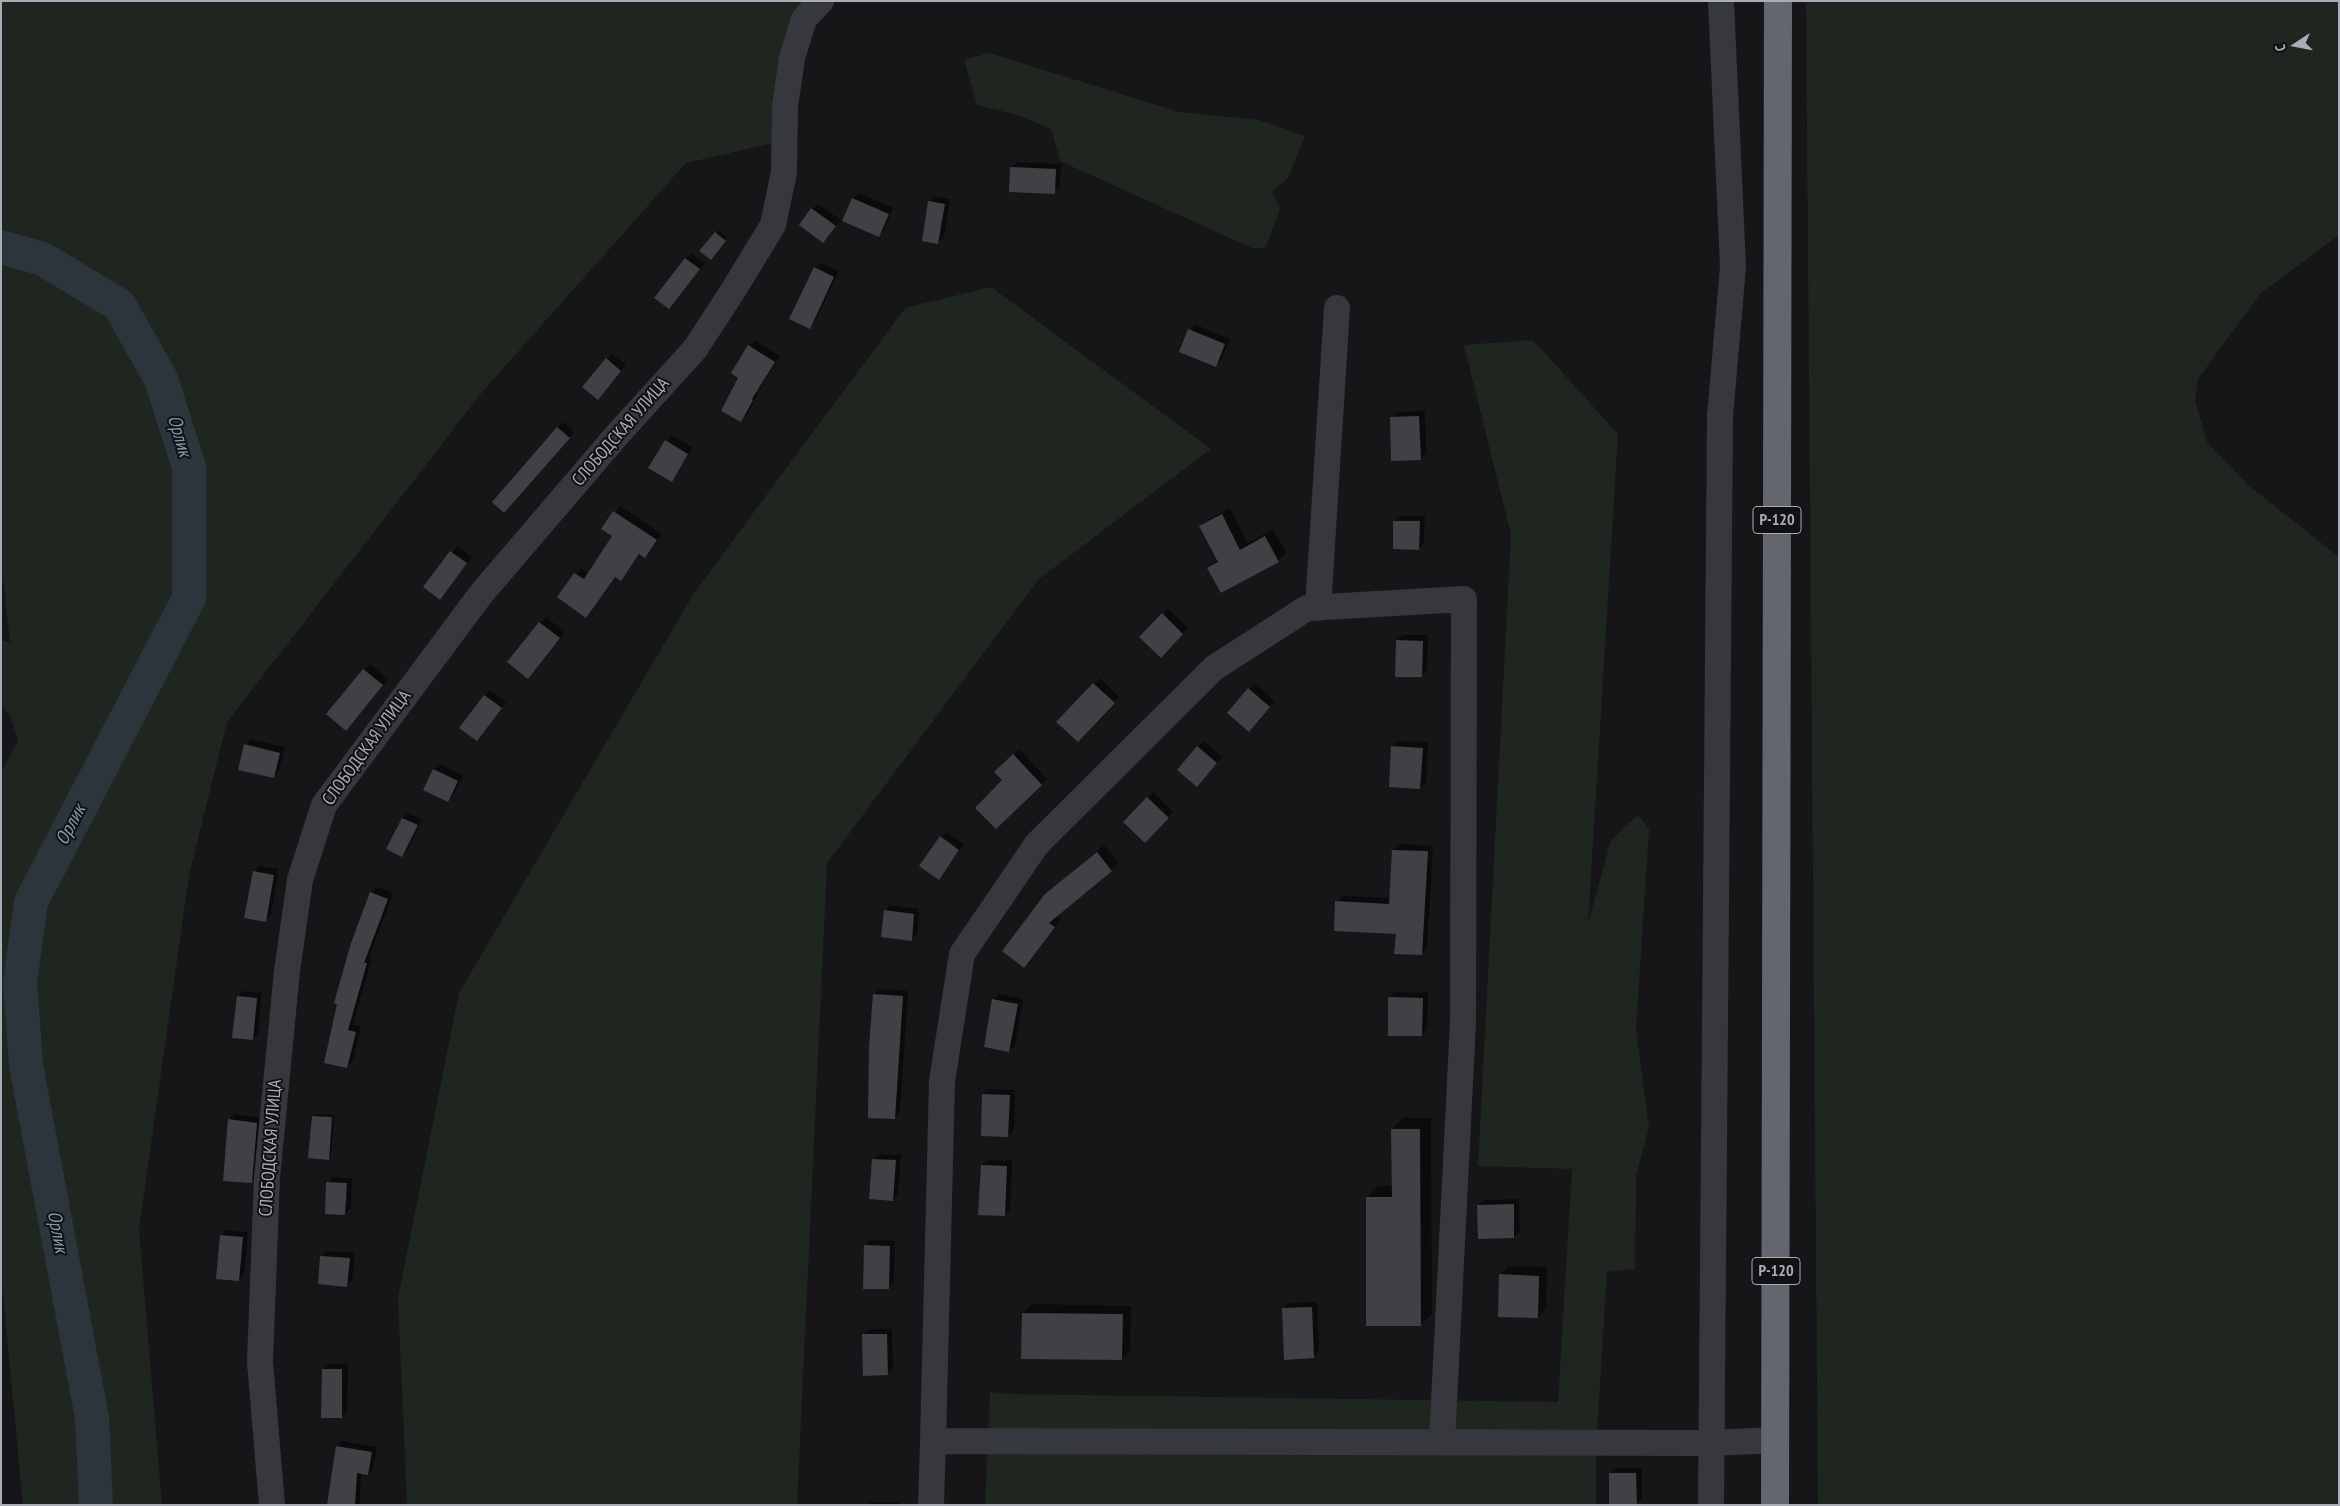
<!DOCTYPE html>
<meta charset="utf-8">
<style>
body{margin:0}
#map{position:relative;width:2340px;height:1506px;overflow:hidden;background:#161618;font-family:"PT Sans Narrow",sans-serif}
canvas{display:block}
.frame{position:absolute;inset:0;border:2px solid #a8adb8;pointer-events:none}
.north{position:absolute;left:2270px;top:20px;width:50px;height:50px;-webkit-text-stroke:4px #111113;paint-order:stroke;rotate:259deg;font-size:14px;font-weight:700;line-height:20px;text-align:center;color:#a8adb8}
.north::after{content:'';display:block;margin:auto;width:18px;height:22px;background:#a8adb8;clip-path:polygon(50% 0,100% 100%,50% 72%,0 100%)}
</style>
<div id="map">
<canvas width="2340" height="1506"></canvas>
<div class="frame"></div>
<div class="north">С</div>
</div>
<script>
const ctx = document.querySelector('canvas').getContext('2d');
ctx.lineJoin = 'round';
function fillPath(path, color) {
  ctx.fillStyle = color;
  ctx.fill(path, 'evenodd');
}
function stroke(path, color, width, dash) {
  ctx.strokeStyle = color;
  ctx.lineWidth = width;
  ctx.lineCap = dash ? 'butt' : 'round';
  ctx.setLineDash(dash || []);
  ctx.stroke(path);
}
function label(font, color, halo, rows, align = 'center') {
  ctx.font = font + ' "PT Sans Narrow",sans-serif';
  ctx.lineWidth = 4;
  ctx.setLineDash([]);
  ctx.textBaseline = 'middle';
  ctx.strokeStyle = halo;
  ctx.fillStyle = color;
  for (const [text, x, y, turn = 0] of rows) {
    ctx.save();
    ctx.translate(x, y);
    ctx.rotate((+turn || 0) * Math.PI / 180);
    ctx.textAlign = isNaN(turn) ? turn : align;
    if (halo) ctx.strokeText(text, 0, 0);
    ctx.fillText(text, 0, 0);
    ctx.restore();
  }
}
const green = new Path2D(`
 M 1,1 L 807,1 L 778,142 L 686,163 L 483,391 L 227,722 L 189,875 L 139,1229 L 162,1505 L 23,1505 L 1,1274 L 1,773 L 18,740 L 10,715 L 1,706 L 1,640 L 10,642 L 4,586 L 1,578 Z
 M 1806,1 L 2339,1 L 2339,235 L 2261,293 L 2198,379 L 2195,401 L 2207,442 L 2248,485 L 2339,557 L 2339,1505 L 1818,1505 Z
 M 989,53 L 1179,112 L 1259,120 L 1305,136 L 1288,178 L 1272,192 L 1280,208 L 1266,247 L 1254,249 L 1060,161 L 1051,129 L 1021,116 L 977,105 L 964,60 Z
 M 991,287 L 1211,449 L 1039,579 L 827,863 L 797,1505 L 407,1505 L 398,1298 L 459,993 L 694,593 L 905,308 Z
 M 1533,340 L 1618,434 L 1588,924 L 1611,840 L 1638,815 L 1649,829 L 1636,1029 L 1649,1128 L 1636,1175 L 1635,1269 L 1607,1272 L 1596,1447 L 1596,1505 L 985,1505 L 990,1392 L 1012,1394 L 1558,1402 L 1572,1169 L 1478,1166 L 1511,535 L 1464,345 Z`);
const shadow = new Path2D(`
 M 1017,162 L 1061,164 L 1060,187 L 1054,192 L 1011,167 Z
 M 859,193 L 893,208 L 884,230 L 878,236 L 844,220 L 853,198 Z
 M 935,196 L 950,199 L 944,237 L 938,243 L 929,202 Z
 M 818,204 L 841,220 L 823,242 L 812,209 Z
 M 718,230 L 727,238 L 713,256 L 716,233 Z
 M 691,253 L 705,263 L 669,308 L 686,259 Z
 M 821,263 L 839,271 L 815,322 L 809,328 L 815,268 Z
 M 1195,324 L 1230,339 L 1221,360 L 1216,366 L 1190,330 Z
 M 755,341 L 780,356 L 757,393 L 758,394 L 747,415 L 741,421 L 740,378 L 749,346 Z
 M 612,354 L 626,365 L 603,392 L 607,359 Z
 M 1425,411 L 1426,453 L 1420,459 L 1391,418 L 1397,412 Z
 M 563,422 L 574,432 L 510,506 L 557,428 Z
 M 671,435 L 693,448 L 671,480 L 650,467 Z
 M 620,506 L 662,534 L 651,551 L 645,557 L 640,554 L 621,580 L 616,576 L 586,616 L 559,596 L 581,568 L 589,574 L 613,536 L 603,529 Z
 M 1230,508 L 1248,543 L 1273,529 L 1286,553 L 1278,561 L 1222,592 L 1209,568 L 1218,560 L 1201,526 L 1209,519 Z
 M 1400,516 L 1425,516 L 1424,543 L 1419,548 L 1394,522 Z
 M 457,546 L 472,557 L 440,598 L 425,587 Z
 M 1168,609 L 1188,628 L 1161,656 L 1141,637 Z
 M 546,617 L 565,632 L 533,672 L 508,662 Z
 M 1403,635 L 1428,635 L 1427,670 L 1421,676 L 1397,640 Z
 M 370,664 L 388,679 L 351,724 L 327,714 Z
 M 1100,678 L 1119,697 L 1077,740 L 1058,722 Z
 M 1255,684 L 1275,701 L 1255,725 L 1249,689 Z
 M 490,690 L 506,702 L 482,734 L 461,728 Z
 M 251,739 L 285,747 L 279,771 L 274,777 L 245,745 Z
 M 1203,741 L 1222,757 L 1202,780 L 1178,770 Z
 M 1398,741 L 1428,742 L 1426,782 L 1420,788 L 1392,746 Z
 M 1019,749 L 1047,779 L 996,827 L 1003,780 L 996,772 Z
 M 440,764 L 463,776 L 453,795 L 448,801 L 424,789 L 434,769 Z
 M 1153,792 L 1173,812 L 1145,841 L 1125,822 Z
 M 408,813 L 422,819 L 408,850 L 402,855 L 388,848 L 403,818 Z
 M 946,832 L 964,844 L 939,879 L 941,837 Z
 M 1399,844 L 1433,846 L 1427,948 L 1421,954 L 1397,933 L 1337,901 L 1342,896 L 1391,898 L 1394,850 Z
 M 1104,845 L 1119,863 L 1056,916 L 1061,919 L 1024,966 L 1046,895 Z
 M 259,866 L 279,869 L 271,915 L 265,920 L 254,872 Z
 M 376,887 L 393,893 L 369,957 L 372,958 L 353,1025 L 361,1026 L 353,1061 L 347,1067 L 325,1062 L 371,893 Z
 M 890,905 L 919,909 L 917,934 L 911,939 L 885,911 Z
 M 880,989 L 908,991 L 900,1112 L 895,1118 L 875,994 Z
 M 243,991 L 262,993 L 258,1033 L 253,1039 L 238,997 Z
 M 1395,992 L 1428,993 L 1427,1029 L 1422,1035 L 1389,998 Z
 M 999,994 L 1023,999 L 1015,1045 L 1009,1051 L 993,1000 Z
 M 989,1089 L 1015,1090 L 1014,1130 L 1008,1136 L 983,1094 Z
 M 234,1114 L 262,1118 L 257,1176 L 251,1182 L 229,1120 Z
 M 315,1114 L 334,1115 L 331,1156 L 328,1159 L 313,1116 Z
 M 1403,1118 L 1431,1118 L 1432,1314 L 1421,1324 L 1367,1197 L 1378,1186 L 1393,1186 L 1392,1129 Z
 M 879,1154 L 901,1155 L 898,1194 L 893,1200 L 873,1160 Z
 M 988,1160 L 1012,1161 L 1010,1209 L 1004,1215 L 982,1165 Z
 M 333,1177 L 352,1178 L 351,1208 L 345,1214 L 328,1183 Z
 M 1519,1199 L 1520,1231 L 1514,1237 L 1478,1205 L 1484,1200 Z
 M 226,1230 L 248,1232 L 244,1274 L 239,1280 L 221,1236 Z
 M 871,1240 L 895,1241 L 894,1282 L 889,1288 L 865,1246 Z
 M 327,1251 L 355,1253 L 352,1280 L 347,1285 L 321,1257 Z
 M 1509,1266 L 1547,1267 L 1546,1308 L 1538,1317 L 1500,1275 Z
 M 1317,1302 L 1319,1351 L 1314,1357 L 1283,1309 L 1288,1303 Z
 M 1032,1304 L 1131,1306 L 1130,1350 L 1122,1359 L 1023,1313 Z
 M 869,1329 L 892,1329 L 893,1368 L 887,1374 L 863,1335 Z
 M 329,1364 L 348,1364 L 347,1411 L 341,1417 L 323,1369 Z
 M 342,1441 L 377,1447 L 373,1468 L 368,1474 L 361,1473 L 360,1505 L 329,1505 L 337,1447 Z
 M 1616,1468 L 1642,1468 L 1642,1499 L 1636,1504 L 1610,1474 Z
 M 871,1502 L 899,1502 L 899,1505 L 868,1505 Z`);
const river = new Path2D(`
 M 1,247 L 43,259 L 119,305 L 161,379 L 189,467 L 189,598 L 31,902 L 20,982 L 26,1065 L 92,1418 L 96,1505`);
const building = new Path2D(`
 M 1010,167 L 1056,169 L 1055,194 L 1009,192 Z
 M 852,198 L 889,214 L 879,237 L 842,221 Z
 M 928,201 L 945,204 L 938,244 L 922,241 Z
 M 811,208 L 836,226 L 823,243 L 799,225 Z
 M 715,232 L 726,241 L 711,260 L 699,251 Z
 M 685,258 L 700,269 L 669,309 L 654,298 Z
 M 814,267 L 834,277 L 810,329 L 789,319 Z
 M 1188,329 L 1225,344 L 1216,367 L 1179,352 Z
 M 748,345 L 775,362 L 752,399 L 753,400 L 741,422 L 721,411 L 738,378 L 731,373 Z
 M 606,358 L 621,371 L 598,400 L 582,387 Z
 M 1419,416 L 1421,460 L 1391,461 L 1390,417 Z
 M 557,427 L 570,438 L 504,513 L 492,502 Z
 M 665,440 L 688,454 L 672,482 L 648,468 Z
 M 613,511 L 657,540 L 645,558 L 639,554 L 621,581 L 615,577 L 586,618 L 557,597 L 574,573 L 584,579 L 612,536 L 601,529 Z
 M 1222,514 L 1240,550 L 1265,536 L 1279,562 L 1221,593 L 1207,568 L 1218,562 L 1199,526 Z
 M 1393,521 L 1420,521 L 1419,550 L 1393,549 Z
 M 450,551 L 467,563 L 440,600 L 423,587 Z
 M 1162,613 L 1183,634 L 1161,658 L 1139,637 Z
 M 539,622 L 560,638 L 528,679 L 507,662 Z
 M 1396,640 L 1423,641 L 1422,677 L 1395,677 Z
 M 363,669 L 383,685 L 346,731 L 326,714 Z
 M 1093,683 L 1115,703 L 1078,742 L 1056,722 Z
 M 1248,688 L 1270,707 L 1249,732 L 1227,713 Z
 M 484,695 L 502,708 L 477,741 L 459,728 Z
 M 244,744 L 280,753 L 274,778 L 238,770 Z
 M 1197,746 L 1217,763 L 1197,787 L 1177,770 Z
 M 1391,746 L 1423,748 L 1420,789 L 1389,787 Z
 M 1013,754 L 1042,785 L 996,829 L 975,808 L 1002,780 L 994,772 Z
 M 433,769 L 458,781 L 448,802 L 423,790 Z
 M 1147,797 L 1169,818 L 1145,843 L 1123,822 Z
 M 402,818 L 418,825 L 402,857 L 386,849 Z
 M 940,836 L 959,850 L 939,880 L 919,866 Z
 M 1392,850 L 1428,851 L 1422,955 L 1394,954 L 1396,934 L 1334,931 L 1335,901 L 1389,904 Z
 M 1097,852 L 1112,871 L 1049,923 L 1055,927 L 1024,968 L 1002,951 L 1045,894 Z
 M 253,871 L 274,875 L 266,922 L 244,918 Z
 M 370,892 L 388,899 L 364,963 L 367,963 L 348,1030 L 356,1032 L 347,1068 L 324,1063 L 337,1004 L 334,1003 L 351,943 Z
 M 884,910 L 914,914 L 912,941 L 881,937 Z
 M 873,994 L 903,996 L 895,1119 L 868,1118 L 869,1047 Z
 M 237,996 L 257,998 L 253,1040 L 232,1038 Z
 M 1388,997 L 1423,998 L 1422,1036 L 1388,1036 Z
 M 992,999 L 1018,1004 L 1009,1052 L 984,1047 Z
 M 982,1094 L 1010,1095 L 1008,1137 L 981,1136 Z
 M 312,1116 L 332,1117 L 329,1160 L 308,1158 Z
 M 228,1119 L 257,1123 L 252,1183 L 223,1181 Z
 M 1391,1129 L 1420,1129 L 1421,1326 L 1366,1326 L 1366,1197 L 1392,1197 Z
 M 872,1159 L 896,1160 L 893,1201 L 869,1199 Z
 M 981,1165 L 1007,1166 L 1005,1216 L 978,1215 Z
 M 326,1182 L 347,1183 L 345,1215 L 325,1214 Z
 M 1514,1204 L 1514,1238 L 1478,1239 L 1477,1205 Z
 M 220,1235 L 243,1237 L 239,1281 L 216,1279 Z
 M 864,1245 L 890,1246 L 889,1289 L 863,1289 Z
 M 320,1256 L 350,1258 L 347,1287 L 318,1284 Z
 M 1499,1274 L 1539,1276 L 1538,1318 L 1498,1317 Z
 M 1312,1307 L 1314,1358 L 1284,1360 L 1282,1308 Z
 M 1022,1313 L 1123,1314 L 1122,1360 L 1021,1359 Z
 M 862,1334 L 887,1334 L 888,1375 L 863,1376 Z
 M 322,1369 L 342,1369 L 342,1418 L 321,1418 Z
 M 336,1446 L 372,1452 L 368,1475 L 357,1473 L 355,1505 L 327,1505 Z
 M 1609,1473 L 1636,1473 L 1637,1505 L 1609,1505 Z`);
const minor = new Path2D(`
 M 1318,608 L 1337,308
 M 1442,1442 L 1463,1022 L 1464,599 L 1307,608 L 1214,668 L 1037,844 L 962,954 L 942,1081 L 933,1441 L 1711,1443 L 1776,1440
 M 272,1505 L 260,1362 L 267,1177 L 287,971 L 300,880 L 324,805 L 481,594 L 617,435 L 695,349 L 734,289 L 773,225 L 784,172 L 785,106 L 792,58 L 804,19 L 821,1
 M 931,1505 L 933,1441
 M 1711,1505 L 1720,416 L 1733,267 L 1721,1`);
const highway = new Path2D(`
 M 1775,1505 L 1778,1`);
const shields = [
 [1777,520,48],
 [1776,1271,48]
];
const shieldNames = [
 ["Р-120",1777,520],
 ["Р-120",1776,1271]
];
const streetNames = [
 ["СЛОБОДСКАЯ УЛИЦА",621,432,-49],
 ["СЛОБОДСКАЯ УЛИЦА",367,748,-54],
 ["СЛОБОДСКАЯ УЛИЦА",271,1148,-86]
];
const waterNames = [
 ["Орлик",179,436,73],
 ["Орлик",71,825,-62],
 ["Орлик",57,1232,79]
];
fillPath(green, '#1e261f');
fillPath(shadow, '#0007');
stroke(river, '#2c353c', 34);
fillPath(building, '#404145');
stroke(minor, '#37383d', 26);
stroke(highway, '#63666e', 28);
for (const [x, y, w] of shields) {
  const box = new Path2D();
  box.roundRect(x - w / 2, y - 13.5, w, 27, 4);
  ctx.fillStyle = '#111113';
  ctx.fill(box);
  stroke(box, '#a8adb8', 1);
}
label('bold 16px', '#a8adb8', null, shieldNames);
label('18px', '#a8adb8', '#111113', streetNames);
label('italic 19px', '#7f9bb3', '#111113', waterNames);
</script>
